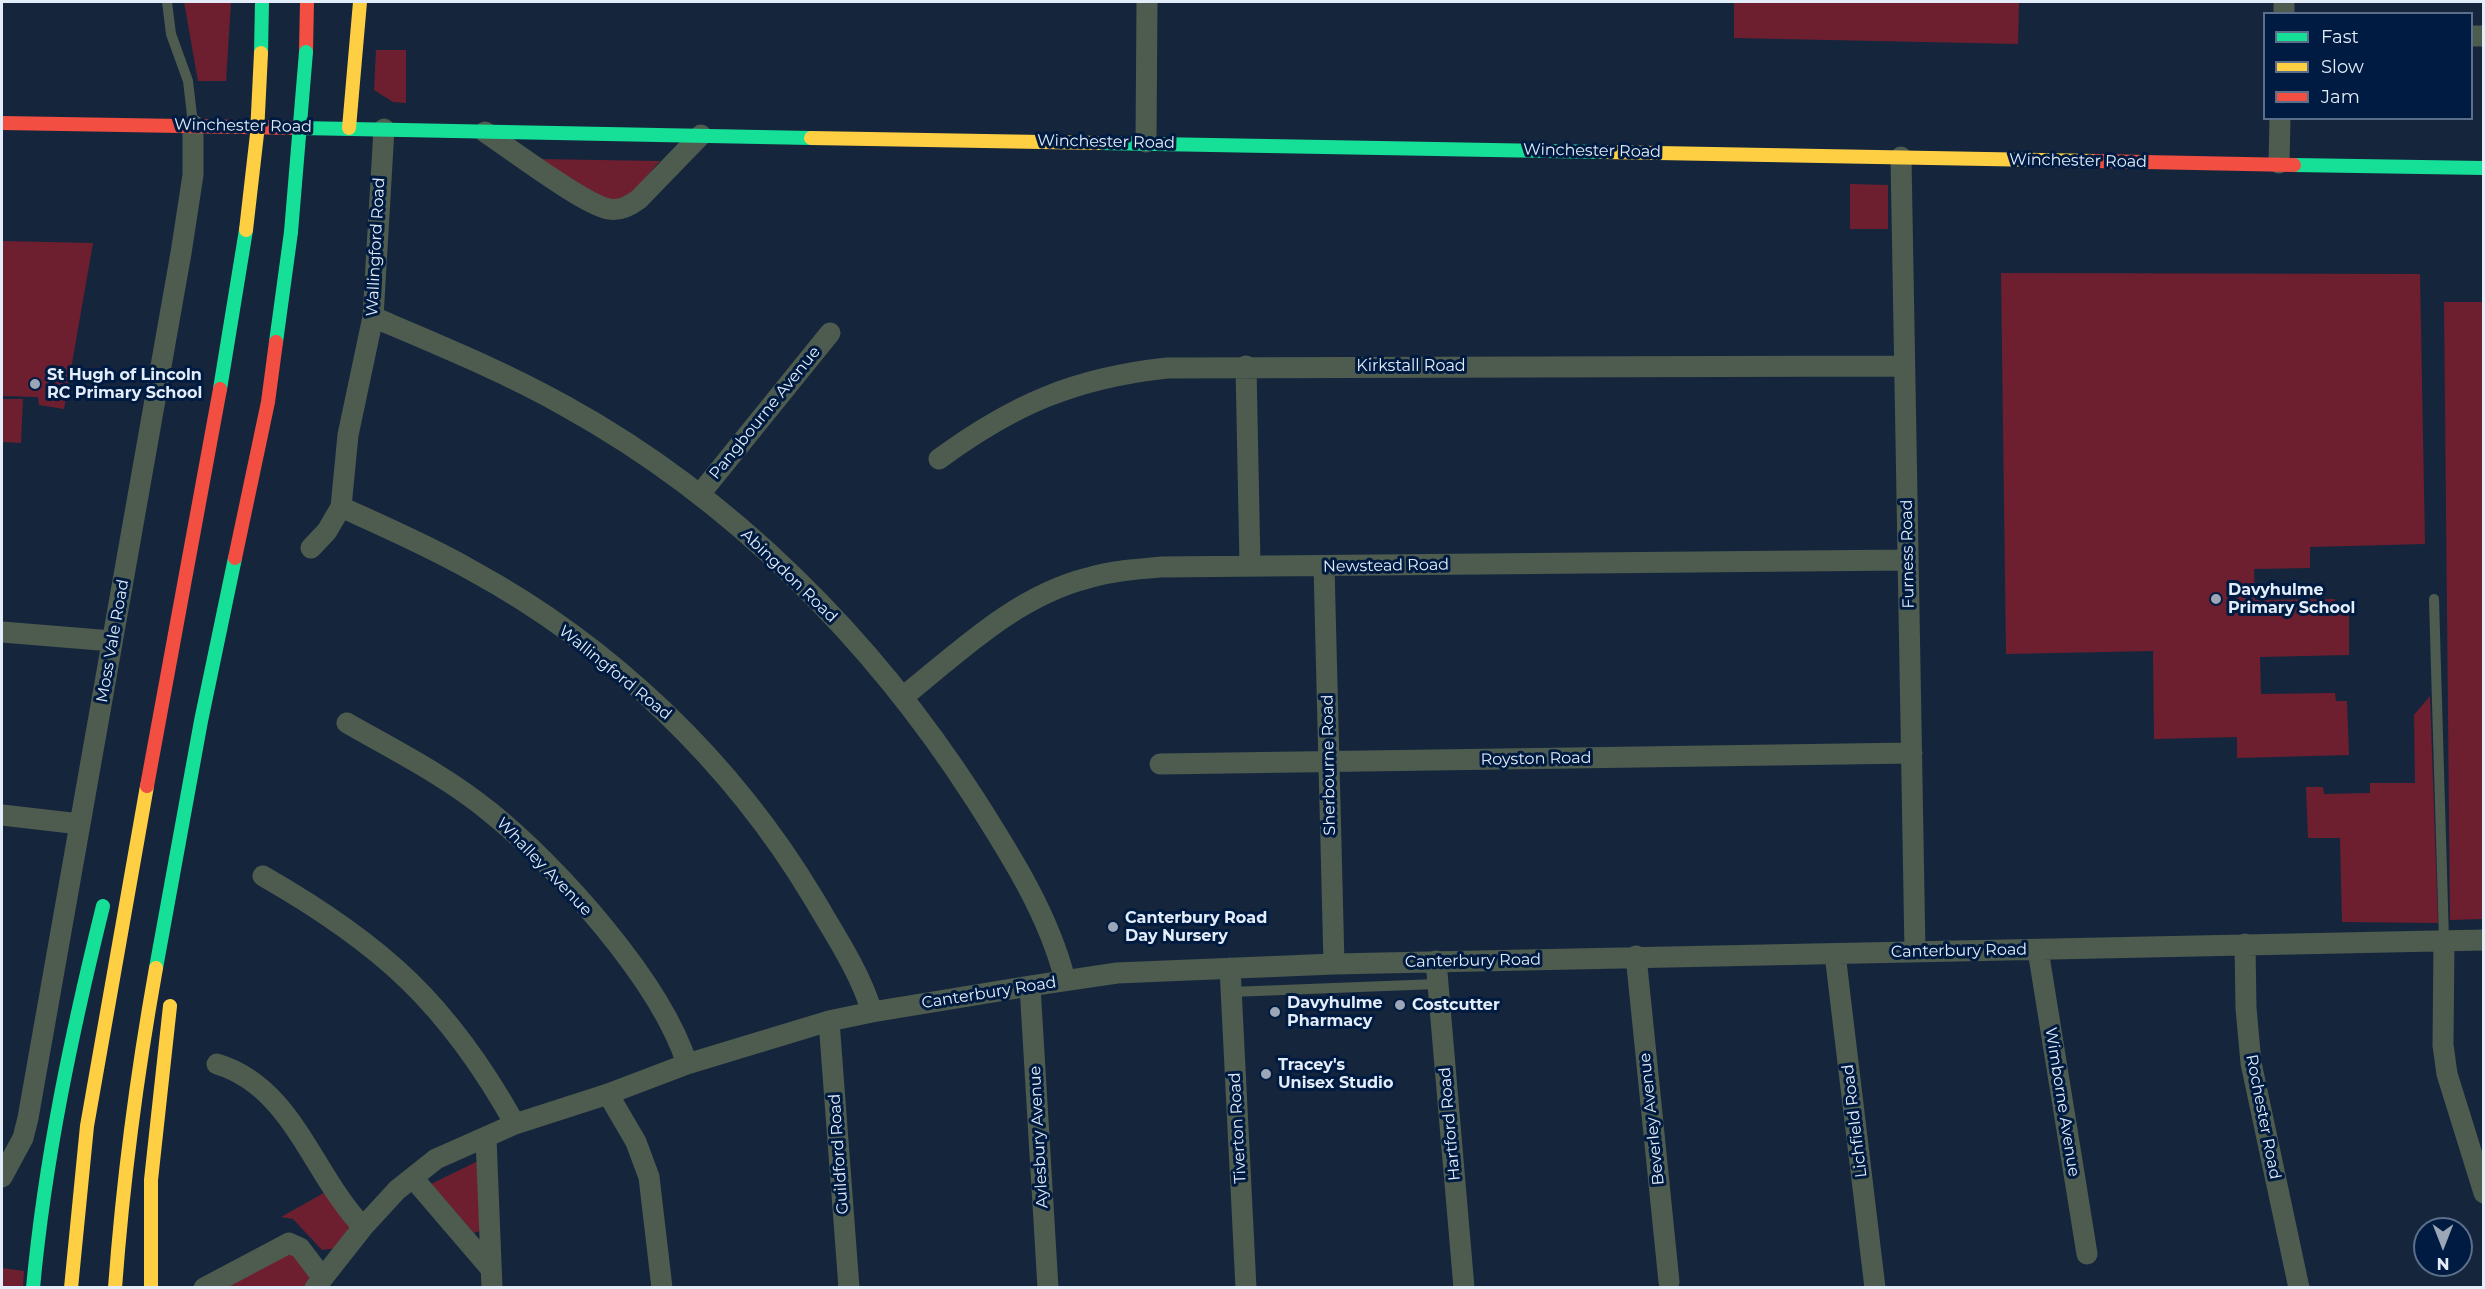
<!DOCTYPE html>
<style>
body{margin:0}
#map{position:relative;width:2485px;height:1289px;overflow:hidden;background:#15263c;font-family:Montserrat,sans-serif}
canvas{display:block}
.frame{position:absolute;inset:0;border:3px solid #e3edf9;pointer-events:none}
.legend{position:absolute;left:2263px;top:12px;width:210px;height:108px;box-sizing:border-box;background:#001b41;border:2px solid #5b6f8b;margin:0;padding:8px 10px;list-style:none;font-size:18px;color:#e3edf9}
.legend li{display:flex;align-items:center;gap:12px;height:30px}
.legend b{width:30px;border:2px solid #5b6f8b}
.north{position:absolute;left:2413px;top:1217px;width:60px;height:60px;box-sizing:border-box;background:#001b41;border:2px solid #5b6f8b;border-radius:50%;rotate:180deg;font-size:16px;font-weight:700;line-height:24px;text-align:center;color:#e3edf9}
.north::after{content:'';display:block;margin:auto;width:21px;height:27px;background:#9ba7b7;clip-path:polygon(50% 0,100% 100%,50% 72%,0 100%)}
</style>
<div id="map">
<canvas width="2485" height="1289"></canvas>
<div class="frame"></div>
<ul class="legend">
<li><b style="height:8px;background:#16e098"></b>Fast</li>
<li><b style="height:8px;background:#ffcf43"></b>Slow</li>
<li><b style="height:8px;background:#f24e42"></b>Jam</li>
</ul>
<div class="north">N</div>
</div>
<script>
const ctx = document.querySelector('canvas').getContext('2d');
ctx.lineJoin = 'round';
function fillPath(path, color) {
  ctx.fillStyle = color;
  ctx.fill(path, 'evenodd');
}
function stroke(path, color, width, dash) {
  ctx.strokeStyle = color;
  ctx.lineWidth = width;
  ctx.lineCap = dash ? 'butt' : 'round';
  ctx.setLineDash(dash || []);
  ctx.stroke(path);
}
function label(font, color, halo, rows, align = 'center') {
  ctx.font = font + ' Montserrat,sans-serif';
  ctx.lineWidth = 6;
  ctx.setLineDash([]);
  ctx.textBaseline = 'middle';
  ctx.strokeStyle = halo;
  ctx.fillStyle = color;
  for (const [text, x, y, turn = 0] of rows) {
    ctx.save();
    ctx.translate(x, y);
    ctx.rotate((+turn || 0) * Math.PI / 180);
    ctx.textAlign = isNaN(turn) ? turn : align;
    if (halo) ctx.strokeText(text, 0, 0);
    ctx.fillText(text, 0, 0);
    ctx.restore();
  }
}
const green = new Path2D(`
 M 184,2 L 231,2 L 226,81 L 198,81 Z
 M 1734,2 L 2019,2 L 2018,44 L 1734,38 Z
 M 376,50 L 406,50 L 406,103 L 393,102 L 374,90 Z
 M 536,159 L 660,161 L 626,200 L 604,201 Z
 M 1850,184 L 1888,185 L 1888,229 L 1850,229 Z
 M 2,241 L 93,243 L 64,409 L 39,405 L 38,397 L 2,396 Z
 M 2001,273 L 2420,274 L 2425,544 L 2310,547 L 2310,568 L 2254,569 L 2255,600 L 2335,599 L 2335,611 L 2349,611 L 2349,655 L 2260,657 L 2261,694 L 2335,693 L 2336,701 L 2347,701 L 2349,755 L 2237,758 L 2237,737 L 2154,739 L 2153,651 L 2006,654 Z
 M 2444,302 L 2483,302 L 2483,919 L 2450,920 Z
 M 2,399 L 23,399 L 21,443 L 2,442 Z
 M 2430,696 L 2438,923 L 2342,922 L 2340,838 L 2308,838 L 2306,787 L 2323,787 L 2324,794 L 2370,793 L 2370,783 L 2415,783 L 2414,715 Z
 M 478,1161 L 483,1230 L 474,1233 L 431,1184 Z
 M 329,1190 L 351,1224 L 337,1248 L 322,1250 L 293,1219 L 281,1217 Z
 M 300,1248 L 313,1287 L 204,1288 Z
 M 2,1268 L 24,1271 L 23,1287 L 2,1287 Z`);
const lane = new Path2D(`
 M 167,2 L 171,34 L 188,81 L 193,124
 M 2434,599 L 2444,941
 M 1231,992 L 1437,984`);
const street = new Path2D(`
 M 2284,14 L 2284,2
 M 2472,36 L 2484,36
 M 485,132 C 509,148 586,206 609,209 C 620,211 630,206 639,199 L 701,135
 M 1146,142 L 1147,2
 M 1901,157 L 1915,951
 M 2279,163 L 2280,118
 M 373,317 C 439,345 505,372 567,407 C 733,499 872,639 975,799 C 1010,854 1049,915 1065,980
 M 1246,366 L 1250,566
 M 939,459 C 1014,404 1075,378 1167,368 L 1904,366
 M 700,494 L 830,333
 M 341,507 C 385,527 429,546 471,570 C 611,646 732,762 814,899 C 835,935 860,972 872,1012
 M 311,548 L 327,531 L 341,507 L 348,435 L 373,317 L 384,129
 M 1324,566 L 1334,964
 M 2,632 L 112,641
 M 903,697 C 959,652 1016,596 1088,578 C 1112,571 1137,569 1161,567 L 1908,560
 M 347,723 C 396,751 446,776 490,812 C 557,866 661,981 687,1064
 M 1160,764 L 1912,753
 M 2,815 L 80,824
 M 263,876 C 382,944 448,1004 515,1124
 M 2444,941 L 2443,1045 L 2447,1074 L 2484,1193
 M 2245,944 L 2246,1008 L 2251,1063 L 2299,1288
 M 2038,950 L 2087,1254
 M 1835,954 L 1875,1288
 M 1636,956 L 1669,1282
 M 1436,961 L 1464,1288
 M 1230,968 L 1246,1288
 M 1030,986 L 1048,1288
 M 829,1021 L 849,1288
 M 217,1064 C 293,1087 312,1174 363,1227
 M 608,1094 L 636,1142 L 649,1177 L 662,1288
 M 486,1138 L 492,1288
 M 2,1177 L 23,1138 L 28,1118 L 181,253 L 193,175 L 193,125
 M 413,1178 L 491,1269
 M 204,1288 L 289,1243 L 300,1248 L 322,1277
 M 315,1288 L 363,1227 L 397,1190 L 436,1159 L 515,1124 L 608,1094 L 687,1064 L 829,1021 L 872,1012 L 1030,986 L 1117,973 L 1334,964 L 2484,940`);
const fast = new Path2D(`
 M 261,53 L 262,2
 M 300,128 L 811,138
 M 1100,143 L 1603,152
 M 2294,165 L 2484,168
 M 276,342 L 291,232
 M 220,389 L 246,230
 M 156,968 L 201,721 L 235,558
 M 33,1288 C 45,1158 72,1032 103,906`);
const slow = new Path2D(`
 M 349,128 L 360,2
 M 811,138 L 1100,143
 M 1603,152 L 2095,161
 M 71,1288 L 87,1126 L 147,786
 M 115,1288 C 123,1180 137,1074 156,968
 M 151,1288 L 151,1180 L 170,1006`);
const jam = new Path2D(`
 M 306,52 L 307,2
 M 2,123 L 300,128
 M 2095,161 L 2294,165
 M 235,558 L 268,402 L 276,342
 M 147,786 L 220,389`);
const fastBridge = new Path2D(`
 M 291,232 L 306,52`);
const slowBridge = new Path2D(`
 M 246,230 L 257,134 L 261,53`);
const markers = [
 [35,384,6,"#9ba7b7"],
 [2216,599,6,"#9ba7b7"],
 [1113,927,6,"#9ba7b7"],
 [1400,1005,6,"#9ba7b7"],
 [1275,1012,6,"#9ba7b7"],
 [1266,1074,6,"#9ba7b7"]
];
const streetNames = [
 ["Winchester Road",243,126,1],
 ["Winchester Road",1106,142,1],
 ["Winchester Road",1592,151,1],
 ["Winchester Road",2078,161,1],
 ["Wallingford Road",376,247,-87],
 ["Kirkstall Road",1411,366],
 ["Pangbourne Avenue",765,413,-51],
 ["Furness Road",1908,554,-91],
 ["Newstead Road",1386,566,-1],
 ["Abingdon Road",789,576,44],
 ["Moss Vale Road",113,641,-80],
 ["Wallingford Road",615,673,39],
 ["Royston Road",1536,759,-1],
 ["Sherbourne Road",1329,765,-91],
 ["Whalley Avenue",544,867,46],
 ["Canterbury Road",1959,951,-1],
 ["Canterbury Road",1473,961,-1],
 ["Canterbury Road",989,993,-9],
 ["Wimborne Avenue",2062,1102,81],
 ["Rochester Road",2263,1117,79],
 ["Beverley Avenue",1652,1119,-96],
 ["Lichfield Road",1855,1121,-97],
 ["Hartford Road",1450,1124,-95],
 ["Tiverton Road",1238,1128,-93],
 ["Aylesbury Avenue",1039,1137,-93],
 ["Guildford Road",839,1154,-94]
];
const poiNames = [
 ["St Hugh of Lincoln",47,375],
 ["RC Primary School",47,393],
 ["Davyhulme",2228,590],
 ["Primary School",2228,608],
 ["Canterbury Road",1125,918],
 ["Day Nursery",1125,936],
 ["Davyhulme",1287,1003],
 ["Pharmacy",1287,1021],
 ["Costcutter",1412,1005],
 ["Tracey's",1278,1065],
 ["Unisex Studio",1278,1083]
];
fillPath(green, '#6d1f30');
stroke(lane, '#4e5b4f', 10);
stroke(street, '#4e5b4f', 21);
stroke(fast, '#16e098', 14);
stroke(slow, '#ffcf43', 14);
stroke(jam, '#f24e42', 14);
stroke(fastBridge, '#16e098', 14);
stroke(slowBridge, '#ffcf43', 14);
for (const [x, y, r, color] of markers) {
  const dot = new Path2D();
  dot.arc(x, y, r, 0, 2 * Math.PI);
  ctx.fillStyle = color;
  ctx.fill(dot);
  stroke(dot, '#001b41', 2);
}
label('16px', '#e3edf9', '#001b41', streetNames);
label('bold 16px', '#e3edf9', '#001b41', poiNames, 'left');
</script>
